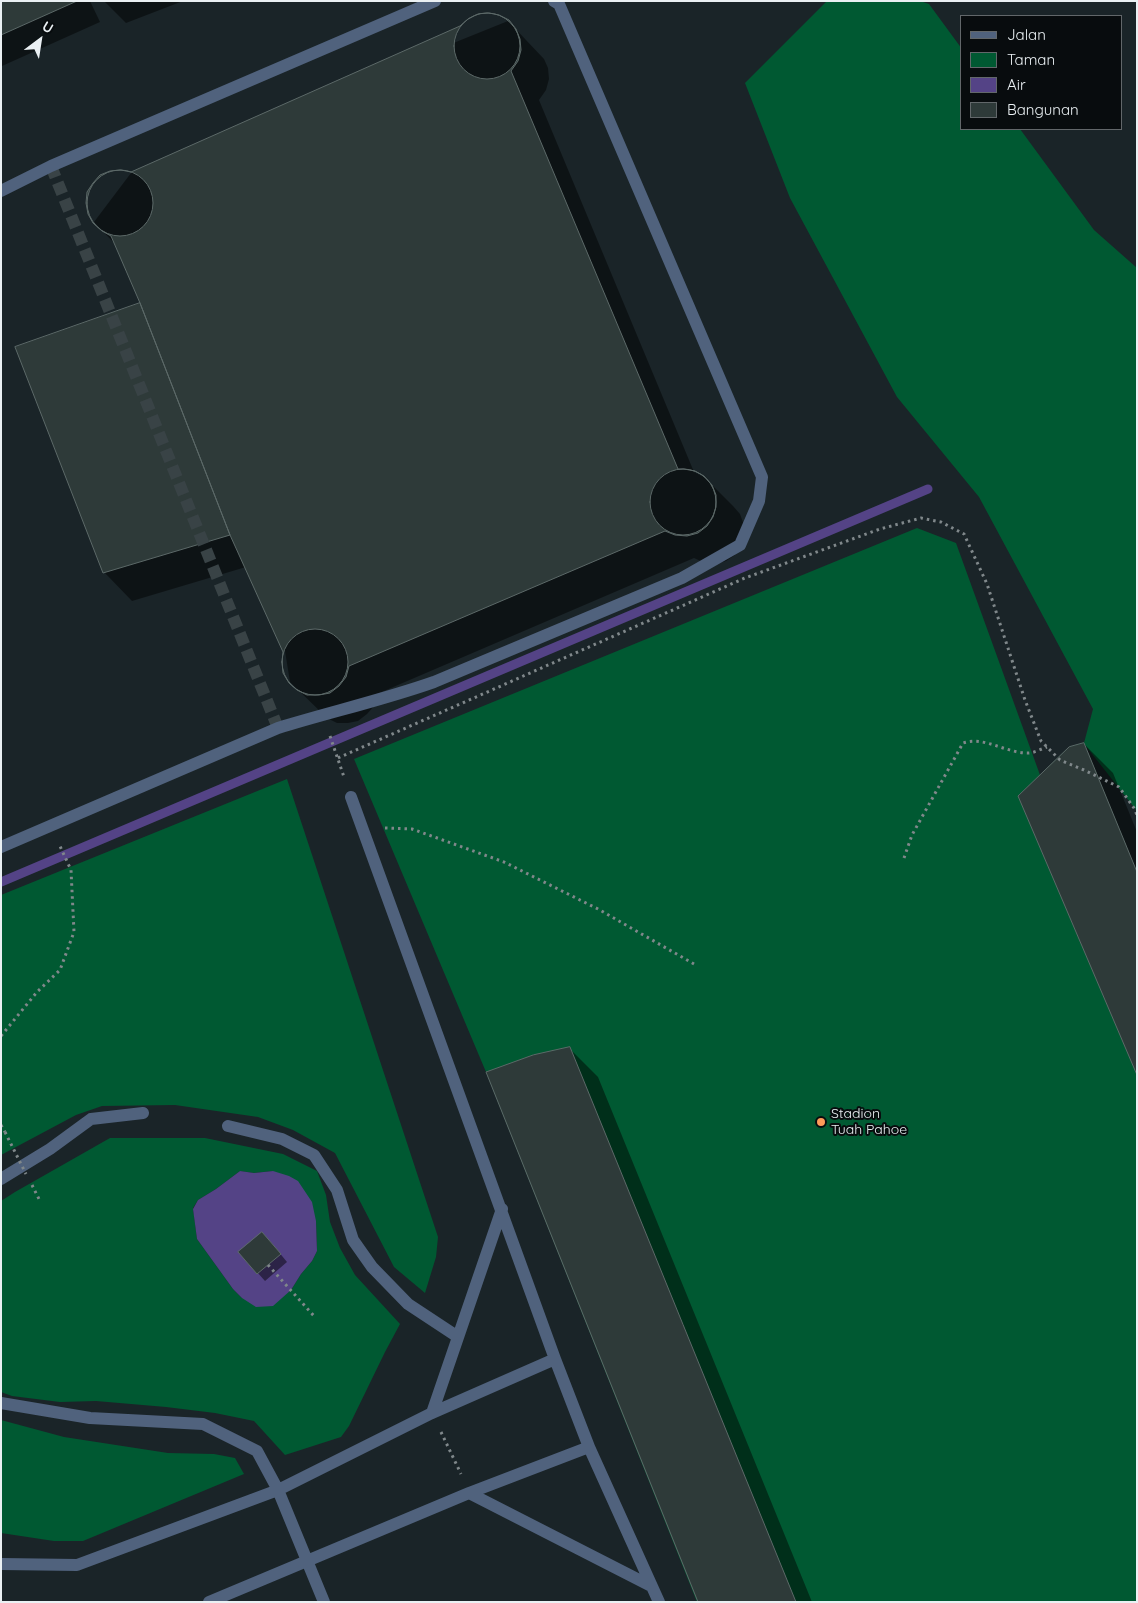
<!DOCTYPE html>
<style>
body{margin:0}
#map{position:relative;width:1138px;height:1603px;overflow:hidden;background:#1a2428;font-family:Quicksand,sans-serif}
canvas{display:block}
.frame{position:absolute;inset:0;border:2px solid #eaf0f3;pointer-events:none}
.legend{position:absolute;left:960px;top:15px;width:162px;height:115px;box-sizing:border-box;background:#080c0e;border:1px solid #62676a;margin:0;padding:6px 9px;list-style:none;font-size:15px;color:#eaf0f3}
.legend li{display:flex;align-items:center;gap:10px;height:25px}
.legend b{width:25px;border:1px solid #62676a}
.north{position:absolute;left:15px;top:15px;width:50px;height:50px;-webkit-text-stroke:4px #080c0e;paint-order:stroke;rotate:31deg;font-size:14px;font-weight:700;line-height:20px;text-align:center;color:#eaf0f3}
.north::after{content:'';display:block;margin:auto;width:18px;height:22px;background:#eaf0f3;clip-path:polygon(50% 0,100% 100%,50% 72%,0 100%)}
</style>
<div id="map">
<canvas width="1138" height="1603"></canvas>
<div class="frame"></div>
<ul class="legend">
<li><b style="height:6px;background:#50627d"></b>Jalan</li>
<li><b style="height:14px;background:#005932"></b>Taman</li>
<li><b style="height:14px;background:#544386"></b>Air</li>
<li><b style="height:14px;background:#2e3a39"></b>Bangunan</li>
</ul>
<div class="north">U</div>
</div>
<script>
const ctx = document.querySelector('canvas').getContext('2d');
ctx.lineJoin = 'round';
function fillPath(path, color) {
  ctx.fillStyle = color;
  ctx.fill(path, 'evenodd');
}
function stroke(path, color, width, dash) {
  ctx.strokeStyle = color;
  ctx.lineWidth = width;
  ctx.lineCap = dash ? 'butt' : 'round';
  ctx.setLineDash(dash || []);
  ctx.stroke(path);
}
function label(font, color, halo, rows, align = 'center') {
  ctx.font = font + ' Quicksand,sans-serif';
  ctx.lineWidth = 4;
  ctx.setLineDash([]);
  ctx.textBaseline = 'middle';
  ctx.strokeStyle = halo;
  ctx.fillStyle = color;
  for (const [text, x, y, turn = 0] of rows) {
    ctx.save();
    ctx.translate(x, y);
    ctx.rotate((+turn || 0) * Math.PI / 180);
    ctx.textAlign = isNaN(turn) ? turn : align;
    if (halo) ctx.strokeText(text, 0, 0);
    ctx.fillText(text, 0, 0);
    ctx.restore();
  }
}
const green = new Path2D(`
 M 827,1 L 920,1 L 929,4 L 962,49 L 962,129 L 1020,129 L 1094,230 L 1137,268 L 1137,811 L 1085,745 L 1137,872 L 1137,1602 L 697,1602 L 486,1072 L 354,759 L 917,528 L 956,543 L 1040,775 L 1069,747 L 1084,743 L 1093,709 L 979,497 L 897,397 L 790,198 L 745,83 Z
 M 287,779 L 438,1237 L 436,1257 L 425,1293 L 394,1267 L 335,1153 L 293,1130 L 258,1117 L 175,1105 L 102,1106 L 76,1115 L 1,1155 L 1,895 Z
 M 110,1138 L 205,1138 L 283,1154 L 317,1171 L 326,1195 L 330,1222 L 340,1248 L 355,1275 L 400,1324 L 385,1352 L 349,1426 L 341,1437 L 285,1455 L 254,1421 L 215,1413 L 166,1407 L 96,1401 L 60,1402 L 12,1396 L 1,1392 L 1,1201 L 15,1192 ZM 240,1171 L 254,1173 L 273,1171 L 316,1221 L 317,1251 L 312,1261 L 301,1274 L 291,1290 L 242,1298 L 233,1289 L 197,1239 L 193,1208 L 198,1200 L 216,1189 Z
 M 1,1420 L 64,1437 L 168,1453 L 214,1454 L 235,1458 L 244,1474 L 83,1541 L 54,1541 L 1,1533 Z`);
const water = new Path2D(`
 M 240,1171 L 254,1173 L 273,1171 L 289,1176 L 298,1181 L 312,1202 L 316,1221 L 317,1251 L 312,1261 L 301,1274 L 291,1290 L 273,1306 L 256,1307 L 242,1298 L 233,1289 L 197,1239 L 193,1209 L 198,1200 L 216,1189 Z`);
const shadow = new Path2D(`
 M 1,1 L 90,1 L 100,22 L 2,66 Z
 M 104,1 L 183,1 L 126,23 Z
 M 508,21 L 544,59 L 548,68 L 549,79 L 546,90 L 539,100 L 694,472 L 704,477 L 733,506 L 740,514 L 744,525 L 735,555 L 726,561 L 716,564 L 705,563 L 694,558 L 377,694 L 374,706 L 367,714 L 358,721 L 348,723 L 337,723 L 327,718 L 290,682 L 285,651 L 246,567 L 132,601 L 104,572 L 142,304 L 117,246 L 94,222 L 131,173 Z
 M 1084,744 L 1113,773 L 1137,832 L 1137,1072 Z
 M 569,1048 L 598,1077 L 812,1602 L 699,1602 Z
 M 269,1240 L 287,1262 L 265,1281 L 239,1252 Z`);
const stream = new Path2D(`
 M 1,882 L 928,489`);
const building = new Path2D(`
 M 1,1 L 77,1 L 1,35 Z
 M454 46a33 33 0 1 1 66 0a33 33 0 1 1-66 0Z
 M 489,13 L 499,15 L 509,20 L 516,29 L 520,39 L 521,50 L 518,61 L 511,71 L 678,469 L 684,469 L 695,471 L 704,476 L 712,485 L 716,495 L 716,507 L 713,517 L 707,526 L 698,533 L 687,536 L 675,535 L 665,531 L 349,666 L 346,677 L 339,686 L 330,693 L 319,695 L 307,695 L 297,690 L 289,683 L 283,673 L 282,662 L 283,652 L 230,535 L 140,303 L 111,236 L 102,231 L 93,223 L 88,214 L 86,203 L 87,192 L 93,183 L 100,175 L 110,171 L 121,170 L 131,172 L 460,26 L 468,19 L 478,14 Z
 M87 203a33 33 0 1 1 66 0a33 33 0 1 1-66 0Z
 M 140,303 L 230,535 L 103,573 L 15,347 Z
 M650 502a33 33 0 1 1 66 0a33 33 0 1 1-66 0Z
 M282 662a33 33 0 1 1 66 0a33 33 0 1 1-66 0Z
 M 1084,743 L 1137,872 L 1137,1075 L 1018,796 L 1069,747 Z
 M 570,1047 L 796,1602 L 698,1602 L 486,1072 L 533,1055 Z
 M 262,1232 L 281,1254 L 257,1274 L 238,1252 Z`);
const minorTunnel = new Path2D(`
 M 51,166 L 278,728`);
const path = new Path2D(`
 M 330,736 L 344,777
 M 338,758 L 745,578 L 880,529 L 921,518 L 941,522 L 964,534 L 987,584 L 1025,700 L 1041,741 L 1060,760 L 1084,770 L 1119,787 L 1134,808 L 1137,815
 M 385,828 L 412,829 L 504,862 L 598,909 L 694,964
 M 904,858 L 912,835 L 963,743 C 985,736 1005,753 1028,753 C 1034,753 1041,749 1047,747
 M 1,1036 L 37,992 L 60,970 L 74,932 L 71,870 L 59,844
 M 1,1125 L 5,1132
 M 32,1185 L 39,1199
 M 268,1265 L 314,1316
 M 441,1432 L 461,1474`);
const minor = new Path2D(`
 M 1,191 L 51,166 L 435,1
 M 351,797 L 555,1359 L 589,1447 L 659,1602
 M 1,847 L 278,728 C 330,712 383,700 434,682 L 682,578 L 740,545 L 759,501 L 762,477 L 559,4 L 554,1
 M 228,1126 L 282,1139 L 314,1155 L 337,1190 L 353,1240 L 372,1267 L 408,1304 L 458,1337
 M 1,1179 L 50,1149 L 91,1119 L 143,1113
 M 1,1403 L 90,1418 L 203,1424 L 257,1451 L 278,1490 L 324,1602
 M 432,1413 L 502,1209
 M 469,1493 L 651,1586
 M 1,1564 L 77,1565 L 278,1490 L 432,1413 L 555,1359
 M 209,1602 L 469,1493 L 589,1447`);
const pathBridge = new Path2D(`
 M 5,1132 L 26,1174`);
const markers = [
 [821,1122,5,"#fe9b59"]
];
const poiNames = [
 ["Stadion",831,1114],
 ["Tuah Pahoe",831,1130]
];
fillPath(green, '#005932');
fillPath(water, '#544386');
fillPath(shadow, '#0007');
stroke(stream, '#544386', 9);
fillPath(building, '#2e3a39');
stroke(building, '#5c6968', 1);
stroke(minorTunnel, '#394346', 12, [12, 6]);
stroke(path, '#80888b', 3, [2.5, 4]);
stroke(minor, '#50627d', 12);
stroke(pathBridge, '#80888b', 3, [2.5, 4]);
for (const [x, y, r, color] of markers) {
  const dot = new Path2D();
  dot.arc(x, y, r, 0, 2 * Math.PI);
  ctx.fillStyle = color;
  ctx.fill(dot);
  stroke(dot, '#080c0e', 2);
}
label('14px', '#eaf0f3', '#080c0e', poiNames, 'left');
</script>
